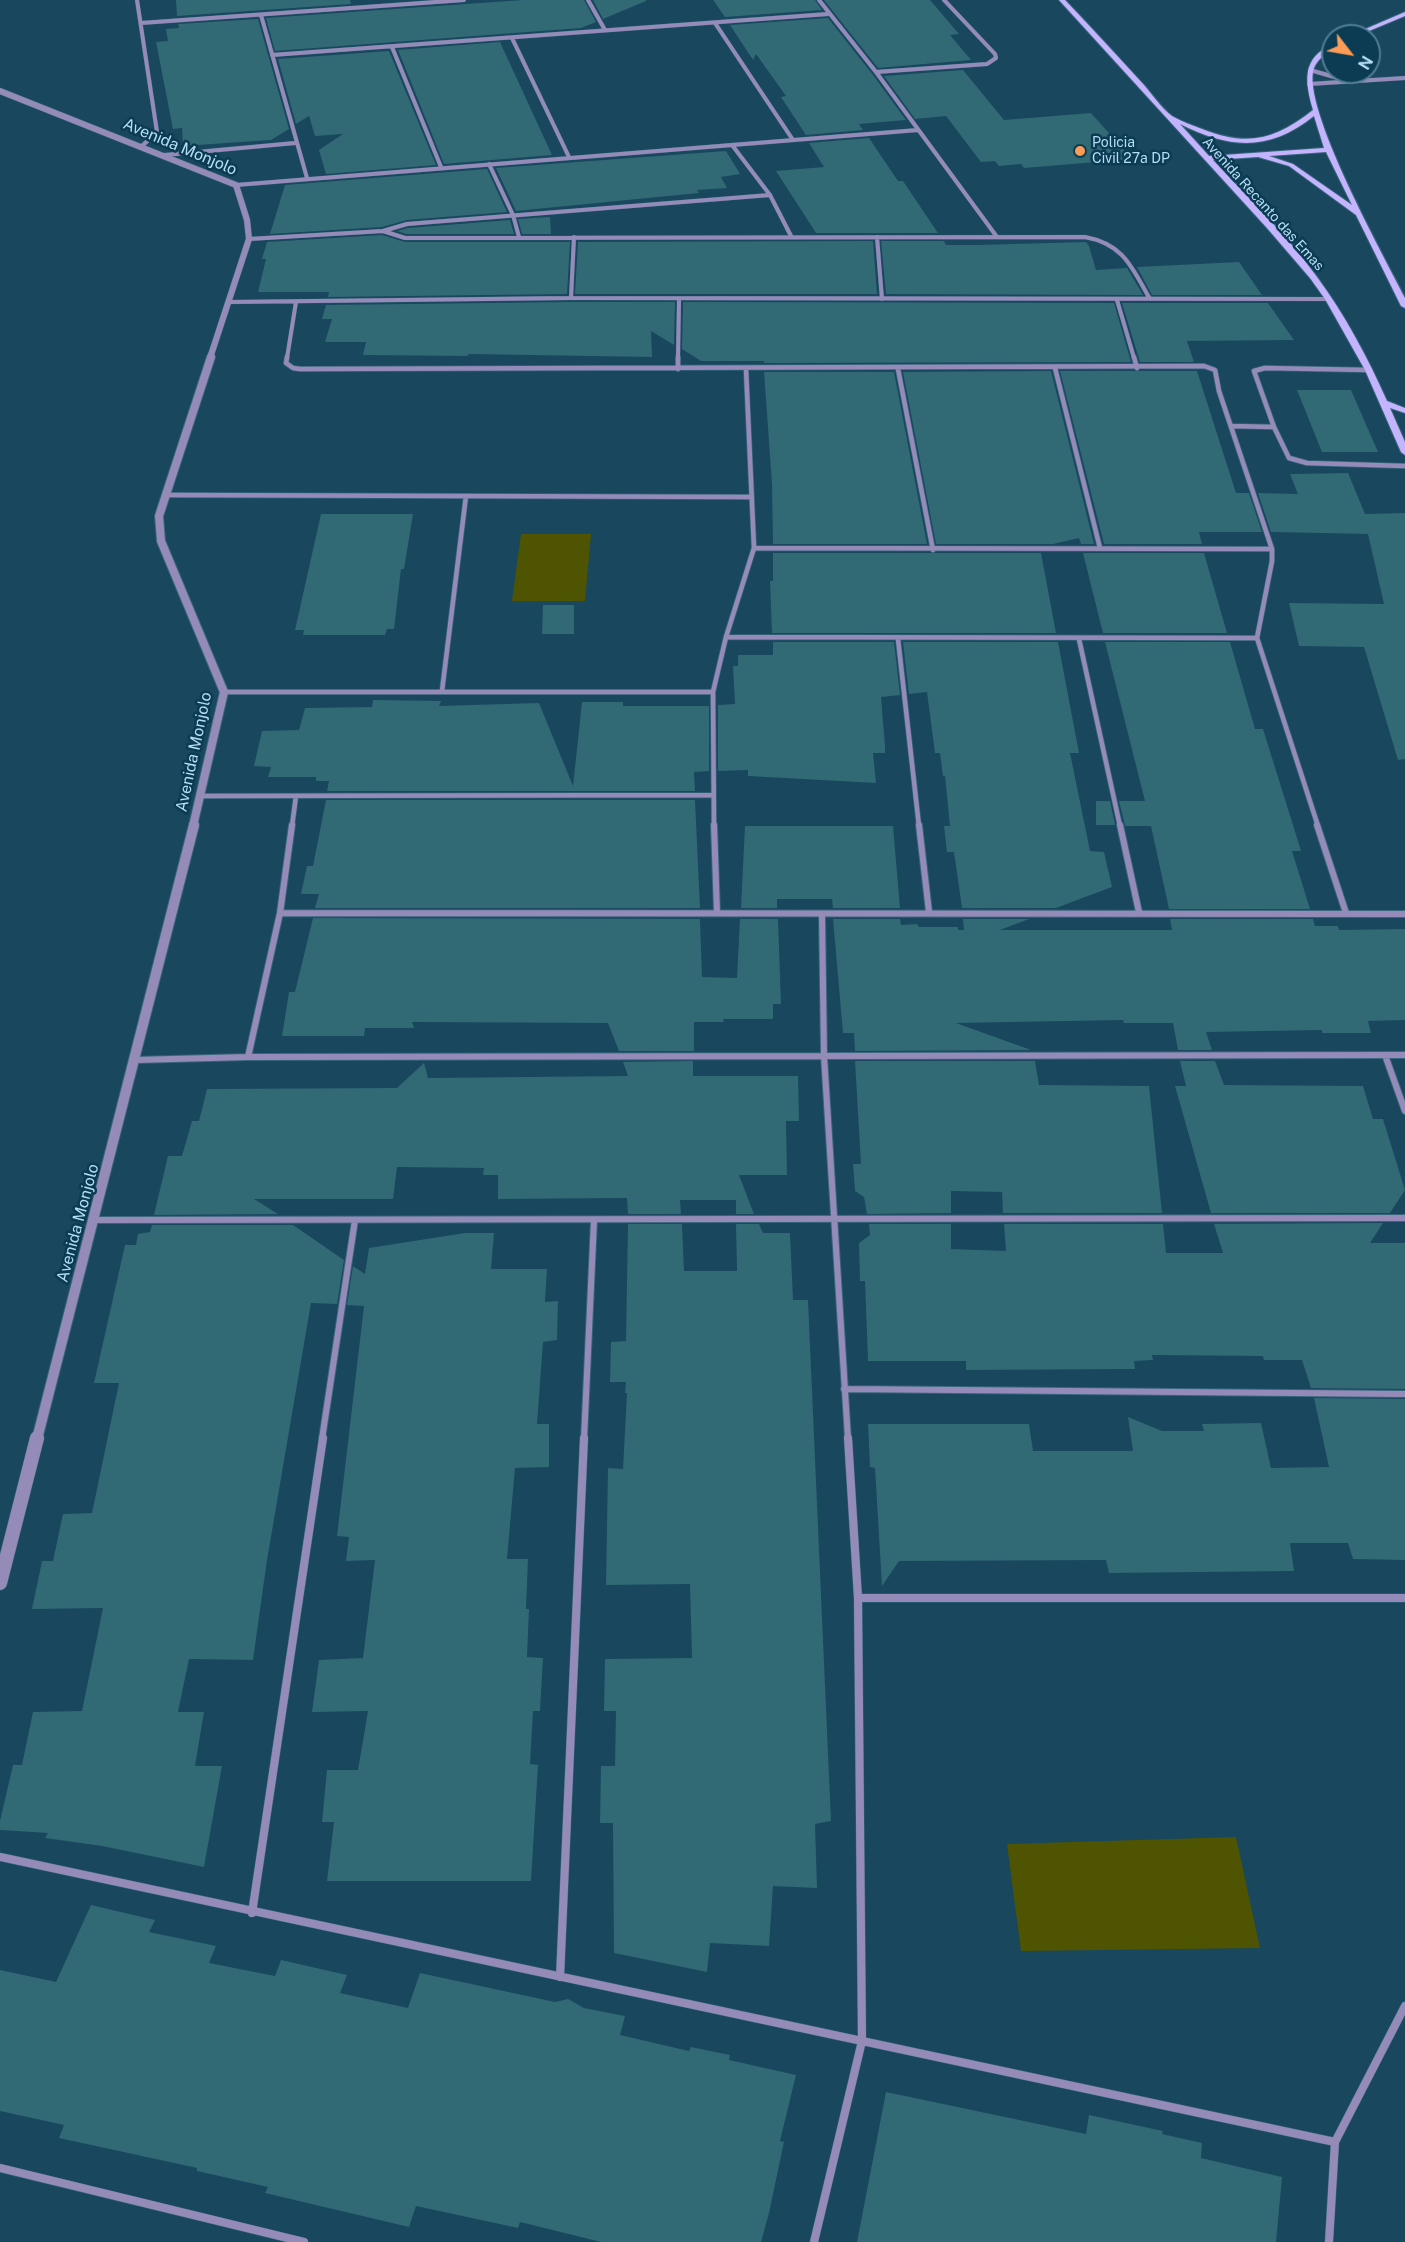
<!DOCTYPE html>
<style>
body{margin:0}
#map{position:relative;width:1405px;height:2242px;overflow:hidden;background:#18475e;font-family:"Public Sans",sans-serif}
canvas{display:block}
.north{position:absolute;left:1321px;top:24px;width:60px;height:60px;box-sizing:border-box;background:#0b3c53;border:2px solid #4f7c94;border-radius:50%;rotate:121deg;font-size:16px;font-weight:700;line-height:24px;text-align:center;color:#b5ddf5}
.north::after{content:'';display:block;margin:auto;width:21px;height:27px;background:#fd9c56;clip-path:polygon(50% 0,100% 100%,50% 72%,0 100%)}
</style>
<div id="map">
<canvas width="1405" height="2242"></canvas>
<div class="north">N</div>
</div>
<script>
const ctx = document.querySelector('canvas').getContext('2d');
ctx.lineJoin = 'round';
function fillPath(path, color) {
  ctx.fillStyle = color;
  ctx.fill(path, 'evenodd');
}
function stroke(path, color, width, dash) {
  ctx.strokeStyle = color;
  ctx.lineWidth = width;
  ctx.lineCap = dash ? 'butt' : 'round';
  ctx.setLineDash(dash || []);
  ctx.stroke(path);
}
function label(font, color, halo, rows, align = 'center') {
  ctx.font = font + ' "Public Sans",sans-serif';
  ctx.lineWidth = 5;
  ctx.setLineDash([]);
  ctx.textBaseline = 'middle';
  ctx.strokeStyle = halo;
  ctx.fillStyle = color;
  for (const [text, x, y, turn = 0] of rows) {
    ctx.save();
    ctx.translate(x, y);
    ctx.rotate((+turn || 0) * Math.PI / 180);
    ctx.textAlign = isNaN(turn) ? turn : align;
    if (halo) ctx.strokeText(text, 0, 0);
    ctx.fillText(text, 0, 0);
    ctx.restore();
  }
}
const green = new Path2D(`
 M 521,534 L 591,534 L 585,601 L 512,601 Z
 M 1236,1837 L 1260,1948 L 1021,1951 L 1007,1844 Z`);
const building = new Path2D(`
 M 176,0 L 350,0 L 351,4 L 177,16 Z
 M 523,0 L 584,0 L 596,22 L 581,28 L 275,51 L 266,18 Z
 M 593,0 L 646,0 L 646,1 L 603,19 Z
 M 713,0 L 815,0 L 822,10 L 725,17 Z
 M 824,0 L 930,0 L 959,34 L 950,35 L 971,60 L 878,68 Z
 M 828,18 L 873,75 L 906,120 L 859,124 L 863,130 L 806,135 L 781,97 L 786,96 L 756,54 L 753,60 L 730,25 Z
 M 258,19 L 289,129 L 271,140 L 183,146 L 182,128 L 173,129 L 156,42 L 168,41 L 166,29 L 179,28 L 178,24 Z
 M 500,42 L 552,155 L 444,164 L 398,50 Z
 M 389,51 L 436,165 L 326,174 L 319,150 L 343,134 L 315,136 L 309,116 L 296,124 L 278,59 Z
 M 963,70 L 1004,120 L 1091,113 L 1132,159 L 1024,168 L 1021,164 L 999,166 L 995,161 L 981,162 L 946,116 L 915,119 L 884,76 Z
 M 869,138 L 898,181 L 903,181 L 938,233 L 816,233 L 776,171 L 824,167 L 809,143 Z
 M 726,151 L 740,174 L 721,177 L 727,188 L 697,190 L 699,193 L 516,211 L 496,168 Z
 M 487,169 L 507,212 L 407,220 L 382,227 L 270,234 L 285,185 Z
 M 550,217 L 551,234 L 522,234 L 518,219 Z
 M 510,220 L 514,234 L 406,234 L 397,231 L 408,228 Z
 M 382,235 L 405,242 L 570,242 L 567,294 L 328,297 L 329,292 L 258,292 L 266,259 L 262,259 L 267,242 Z
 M 873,241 L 877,294 L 575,294 L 578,242 Z
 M 881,241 L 944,241 L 946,245 L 977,245 L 1086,242 L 1089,246 L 1096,270 L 1127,268 L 1143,295 L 886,294 Z
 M 1239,262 L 1262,295 L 1152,295 L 1137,267 Z
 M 571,302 L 675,302 L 674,345 L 651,331 L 652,357 L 469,354 L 467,356 L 363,355 L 366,342 L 325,342 L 332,319 L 322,319 L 326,305 Z
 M 683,302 L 1114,303 L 1131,362 L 764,363 L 764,361 L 701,361 L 682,349 Z
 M 1122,303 L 1268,303 L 1294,340 L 1187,341 L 1194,362 L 1140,362 Z
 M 1051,371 L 1094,544 L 1081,544 L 1079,538 L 1053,544 L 936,544 L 903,372 Z
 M 1060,371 L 1197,371 L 1236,493 L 1249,493 L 1262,532 L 1199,532 L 1202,544 L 1104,544 Z
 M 764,372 L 894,372 L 927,544 L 773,544 L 772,484 Z
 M 1297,390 L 1351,390 L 1378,452 L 1322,452 Z
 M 1348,473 L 1365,514 L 1405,513 L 1405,759 L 1398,760 L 1364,647 L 1299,646 L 1289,603 L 1384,604 L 1368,534 L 1271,532 L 1258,493 L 1298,494 L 1290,474 Z
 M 321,514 L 413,514 L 404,569 L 401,569 L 394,629 L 387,629 L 385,635 L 303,635 L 304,630 L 295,630 Z
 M 773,553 L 1041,553 L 1056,633 L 772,633 L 770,581 L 773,581 Z
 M 1083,553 L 1204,553 L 1227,633 L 1103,633 Z
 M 543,605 L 574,605 L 574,634 L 542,634 Z
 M 773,642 L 894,642 L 900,695 L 881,697 L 885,746 L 885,753 L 873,753 L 876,783 L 748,776 L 748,770 L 718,771 L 718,705 L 735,704 L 733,666 L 738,666 L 738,655 L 773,655 Z
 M 903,642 L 1058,642 L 1079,753 L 1070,753 L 1090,851 L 1104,852 L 1112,887 L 1056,908 L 962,908 L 954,852 L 947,852 L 944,826 L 950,826 L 945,776 L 943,776 L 940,753 L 935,753 L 927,692 L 909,694 Z
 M 1105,642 L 1230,642 L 1255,729 L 1263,729 L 1293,825 L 1301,851 L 1292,851 L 1310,909 L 1169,909 L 1151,826 L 1125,826 L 1124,821 L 1119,801 L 1145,801 Z
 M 373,700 L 441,701 L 439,706 L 539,703 L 573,786 L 582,702 L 623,702 L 623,706 L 709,706 L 709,771 L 694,772 L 695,791 L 327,791 L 329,781 L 316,781 L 316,777 L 268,777 L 271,767 L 254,766 L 262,731 L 299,730 L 305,708 L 372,707 Z
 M 326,800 L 695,800 L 700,908 L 315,908 L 319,894 L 301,894 L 307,866 L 313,866 Z
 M 1096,801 L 1110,801 L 1115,825 L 1096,825 Z
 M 745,826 L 893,826 L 900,908 L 833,908 L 832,899 L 777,899 L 777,908 L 741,908 Z
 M 313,918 L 700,919 L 702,977 L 737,978 L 740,919 L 778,919 L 781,1004 L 773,1004 L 773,1019 L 723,1019 L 724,1022 L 694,1022 L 694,1051 L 619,1051 L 608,1023 L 412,1022 L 414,1028 L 365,1028 L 364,1036 L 282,1036 L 289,992 L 295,992 Z
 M 833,919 L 900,919 L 901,925 L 917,924 L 919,927 L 958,927 L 958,930 L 964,930 L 963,919 L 1029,919 L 1000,930 L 1172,930 L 1170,919 L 1313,919 L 1315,926 L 1338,926 L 1339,930 L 1405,929 L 1405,1020 L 1368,1021 L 1371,1033 L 1322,1033 L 1322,1030 L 1206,1032 L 1212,1050 L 1178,1050 L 1173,1023 L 1124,1023 L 1123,1020 L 956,1023 L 1031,1050 L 855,1051 L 854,1033 L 843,1033 Z
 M 693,1061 L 693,1076 L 798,1076 L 799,1121 L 786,1121 L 787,1175 L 739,1175 L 754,1214 L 736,1214 L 736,1200 L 680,1200 L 681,1214 L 628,1214 L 627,1198 L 498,1199 L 498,1175 L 483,1175 L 484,1168 L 397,1167 L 393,1199 L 254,1199 L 278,1214 L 154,1215 L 168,1156 L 182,1156 L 192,1121 L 199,1121 L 207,1089 L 397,1088 L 424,1063 L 428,1078 L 628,1076 L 623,1062 Z
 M 855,1061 L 1035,1061 L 1039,1085 L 1149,1086 L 1162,1213 L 1003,1213 L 1002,1192 L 951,1191 L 951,1213 L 867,1214 L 864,1197 L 855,1191 L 853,1164 L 861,1164 Z
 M 1180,1061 L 1215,1061 L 1224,1085 L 1363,1086 L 1373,1119 L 1383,1119 L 1405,1190 L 1390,1213 L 1211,1213 L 1175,1086 L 1186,1086 Z
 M 1383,1223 L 1370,1243 L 1405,1243 L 1405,1389 L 1311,1388 L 1302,1360 L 1264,1360 L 1263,1356 L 1152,1355 L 1153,1360 L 1134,1361 L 1135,1369 L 966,1370 L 966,1361 L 868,1361 L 865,1281 L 860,1281 L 859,1243 L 870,1235 L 869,1224 L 951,1224 L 951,1249 L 1006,1251 L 1004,1224 L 1163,1224 L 1166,1253 L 1223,1253 L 1214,1224 Z
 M 628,1224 L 682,1224 L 684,1271 L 737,1271 L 736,1224 L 759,1224 L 763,1233 L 790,1233 L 793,1300 L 808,1300 L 831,1821 L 815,1824 L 817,1888 L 773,1886 L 769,1946 L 710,1943 L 707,1972 L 614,1953 L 613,1823 L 600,1823 L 601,1766 L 615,1766 L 616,1711 L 604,1711 L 605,1659 L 692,1658 L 690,1584 L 606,1585 L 608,1468 L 623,1469 L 627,1393 L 625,1393 L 626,1382 L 610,1382 L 611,1342 L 626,1341 Z
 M 152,1225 L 293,1225 L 344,1260 L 337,1304 L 311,1303 L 267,1560 L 253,1660 L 189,1659 L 178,1712 L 204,1712 L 195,1766 L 222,1766 L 204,1867 L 102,1846 L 45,1838 L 48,1833 L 0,1830 L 0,1821 L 13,1765 L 22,1765 L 33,1712 L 82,1711 L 103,1608 L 32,1609 L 42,1561 L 53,1561 L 63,1514 L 92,1513 L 119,1383 L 94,1383 L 125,1245 L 136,1245 L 138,1234 L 150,1232 Z
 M 465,1233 L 494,1233 L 491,1269 L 547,1269 L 545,1302 L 558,1301 L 557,1340 L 543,1342 L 537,1424 L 549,1424 L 549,1467 L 515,1468 L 507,1559 L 528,1559 L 526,1609 L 529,1609 L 527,1657 L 543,1658 L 540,1711 L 533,1711 L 530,1764 L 538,1765 L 531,1881 L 327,1881 L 334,1822 L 322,1822 L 327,1770 L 358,1770 L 368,1711 L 312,1712 L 319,1660 L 363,1658 L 375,1560 L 346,1561 L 349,1537 L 337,1536 L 364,1306 L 347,1305 L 353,1266 L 365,1274 L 369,1248 Z
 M 1314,1398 L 1405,1399 L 1405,1560 L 1353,1559 L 1348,1543 L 1290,1543 L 1294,1571 L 1109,1573 L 1106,1560 L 899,1561 L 882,1586 L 875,1468 L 870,1467 L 868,1424 L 1029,1424 L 1033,1451 L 1133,1451 L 1128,1417 L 1162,1431 L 1204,1431 L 1202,1424 L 1261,1423 L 1271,1468 L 1329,1467 Z
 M 91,1905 L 155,1920 L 149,1932 L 216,1946 L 209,1963 L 275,1976 L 281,1960 L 347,1975 L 340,1993 L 408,2008 L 420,1973 L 555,2002 L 568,1999 L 584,2008 L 625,2016 L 620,2035 L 689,2051 L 691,2047 L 730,2055 L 729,2060 L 796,2075 L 780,2141 L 784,2142 L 769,2213 L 761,2242 L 601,2242 L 520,2222 L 518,2228 L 416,2206 L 409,2227 L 265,2193 L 268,2187 L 197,2171 L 197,2168 L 59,2138 L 64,2125 L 0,2111 L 0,1970 L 56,1982 Z
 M 886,2092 L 1086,2134 L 1089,2115 L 1163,2131 L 1162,2134 L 1202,2143 L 1201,2158 L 1282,2177 L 1276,2242 L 857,2242 Z`);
const minorFar3 = new Path2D(`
 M 137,0 L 157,132 L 142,146
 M 588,0 L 605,30
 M 819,0 L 876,72 L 997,237
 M 261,15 L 307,178
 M 141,23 L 464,0
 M 715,23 L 793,140
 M 512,38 L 569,157
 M 392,47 L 441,167
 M 272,55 L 828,14
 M 1310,70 L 1338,78
 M 876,72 L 987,64 L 996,58 L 995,54 L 944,0
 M 1309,84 L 1405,78
 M 732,145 L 770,195 L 791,236
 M 165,155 L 295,143
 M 489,164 L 513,215 L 519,237
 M 236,185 L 918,130
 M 383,231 L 407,224 L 770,195
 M 877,237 L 882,299
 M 249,239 L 383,231 L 405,238 L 1085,237 C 1124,244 1132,268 1150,299
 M 571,298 L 574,237
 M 1117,300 L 1134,358
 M 230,302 L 571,298 L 1329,299
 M 287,358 L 296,302
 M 678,358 L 679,300`);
const minorFar2 = new Path2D(`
 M 287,357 L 286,363 L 293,368 L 300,369 L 1204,366 L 1215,370 L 1219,391 L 1272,549 L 1272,561 L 1257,638 L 1318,826
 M 1134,357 L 1137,368
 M 1055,368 L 1100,548
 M 678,369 L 678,357
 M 898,369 L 933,550
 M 1369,370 L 1265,368 L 1254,371 L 1274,427 L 1289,458 L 1307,463 L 1405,466
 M 1231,426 L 1274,427
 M 165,495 L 752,497
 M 754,548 L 1272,549
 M 726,637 L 1257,638
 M 898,639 L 919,826
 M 1079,639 L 1120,826
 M 442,691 L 466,496
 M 224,692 L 713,692
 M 201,796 L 713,795
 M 292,826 L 296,796
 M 714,826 L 713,692 L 726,637 L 754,548 L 746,369`);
const minorFar1 = new Path2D(`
 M 714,825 L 717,913
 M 919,825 L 929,912
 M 1120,825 L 1139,912
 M 1317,825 L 1346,913
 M 280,913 L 1405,914
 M 822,914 L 824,1056 L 848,1439
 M 1385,1055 L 1405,1111
 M 248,1057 L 280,913 L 292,825
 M 135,1060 L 248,1057 L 1405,1055
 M 94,1220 L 1405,1218
 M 844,1389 L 1405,1394
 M 322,1439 L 355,1220
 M 584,1439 L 594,1220`);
const minor = new Path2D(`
 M 858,1598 L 1405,1598
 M 0,1857 L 1335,2142
 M 252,1913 L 323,1438
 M 560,1977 L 584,1438
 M 0,2168 L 304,2242
 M 814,2242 L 862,2041 L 858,1598 L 848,1438
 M 1329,2242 L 1335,2142 L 1405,2006`);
const tertiaryFar3 = new Path2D(`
 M 0,91 L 236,185 L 247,220 L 249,239 L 210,358`);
const tertiaryFar2 = new Path2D(`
 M 193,826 L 224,692 L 161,541 L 159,516 L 211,357`);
const tertiaryFar1 = new Path2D(`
 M 37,1439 L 194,825`);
const tertiary = new Path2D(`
 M 0,1583 L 37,1438`);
const secondary = new Path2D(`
 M 1059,0 L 1065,0 C 1092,28 1118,57 1144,85 C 1152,94 1162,109 1172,116 C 1180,121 1192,125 1202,129 C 1247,147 1275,140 1313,110 C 1305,82 1301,58 1333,44 L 1333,49 C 1326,53 1317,60 1314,68 C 1300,106 1385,258 1405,298 L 1405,308 L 1401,306 L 1356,215 L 1289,166 L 1258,157 L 1213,160 C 1248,198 1287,235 1317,277 C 1345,315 1368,358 1387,401 L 1405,408 L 1405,413 L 1390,408 L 1405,442 L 1405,455 L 1401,452 L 1365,370 L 1325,299 L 1310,278 L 1267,228 ZM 1314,116 L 1324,148 L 1209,156 L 1180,124 C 1230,149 1269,152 1314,116 ZM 1326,152 L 1352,205 L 1293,164 L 1269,156 Z
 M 1405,12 L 1405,16 L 1357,36 L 1349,36 Z`);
const markers = [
 [1080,151,6,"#fd9c56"]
];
const farPoinames = [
 ["Policia",1092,143],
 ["Civil 27a DP",1092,159]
];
const farStreetnames = [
 ["Avenida Recanto das Emas",1263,204,48]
];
const streetNames = [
 ["Avenida Monjolo",180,147,23],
 ["Avenida Monjolo",194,752,-78],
 ["Avenida Monjolo",78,1223,-75]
];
fillPath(green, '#4e5401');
fillPath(building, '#316975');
stroke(minorFar3, '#37657c', 4.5);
stroke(minorFar2, '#37657c', 6);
stroke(minorFar1, '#37657c', 8);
stroke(minor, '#37657c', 9);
stroke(tertiaryFar3, '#37657c', 7);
stroke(tertiaryFar2, '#37657c', 10);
stroke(tertiaryFar1, '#37657c', 12);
stroke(tertiary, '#37657c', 15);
stroke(secondary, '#37657c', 2);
stroke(minorFar3, '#958bb9', 4);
stroke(minorFar2, '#958bb9', 4.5);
stroke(minorFar1, '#958bb9', 6);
stroke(minor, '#958bb9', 8);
stroke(tertiaryFar3, '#958bb9', 6);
stroke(tertiaryFar2, '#958bb9', 8);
stroke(tertiaryFar1, '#958bb9', 10);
stroke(tertiary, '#958bb9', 14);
fillPath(secondary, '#c4b3fd');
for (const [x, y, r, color] of markers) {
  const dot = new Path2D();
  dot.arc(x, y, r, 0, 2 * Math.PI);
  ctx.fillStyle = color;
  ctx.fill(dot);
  stroke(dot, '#0b3c53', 2);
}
label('14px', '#b5ddf5', '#0b3c53', farPoinames, 'left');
label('14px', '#b5ddf5', '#0b3c53', farStreetnames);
label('16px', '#b5ddf5', '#0b3c53', streetNames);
</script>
